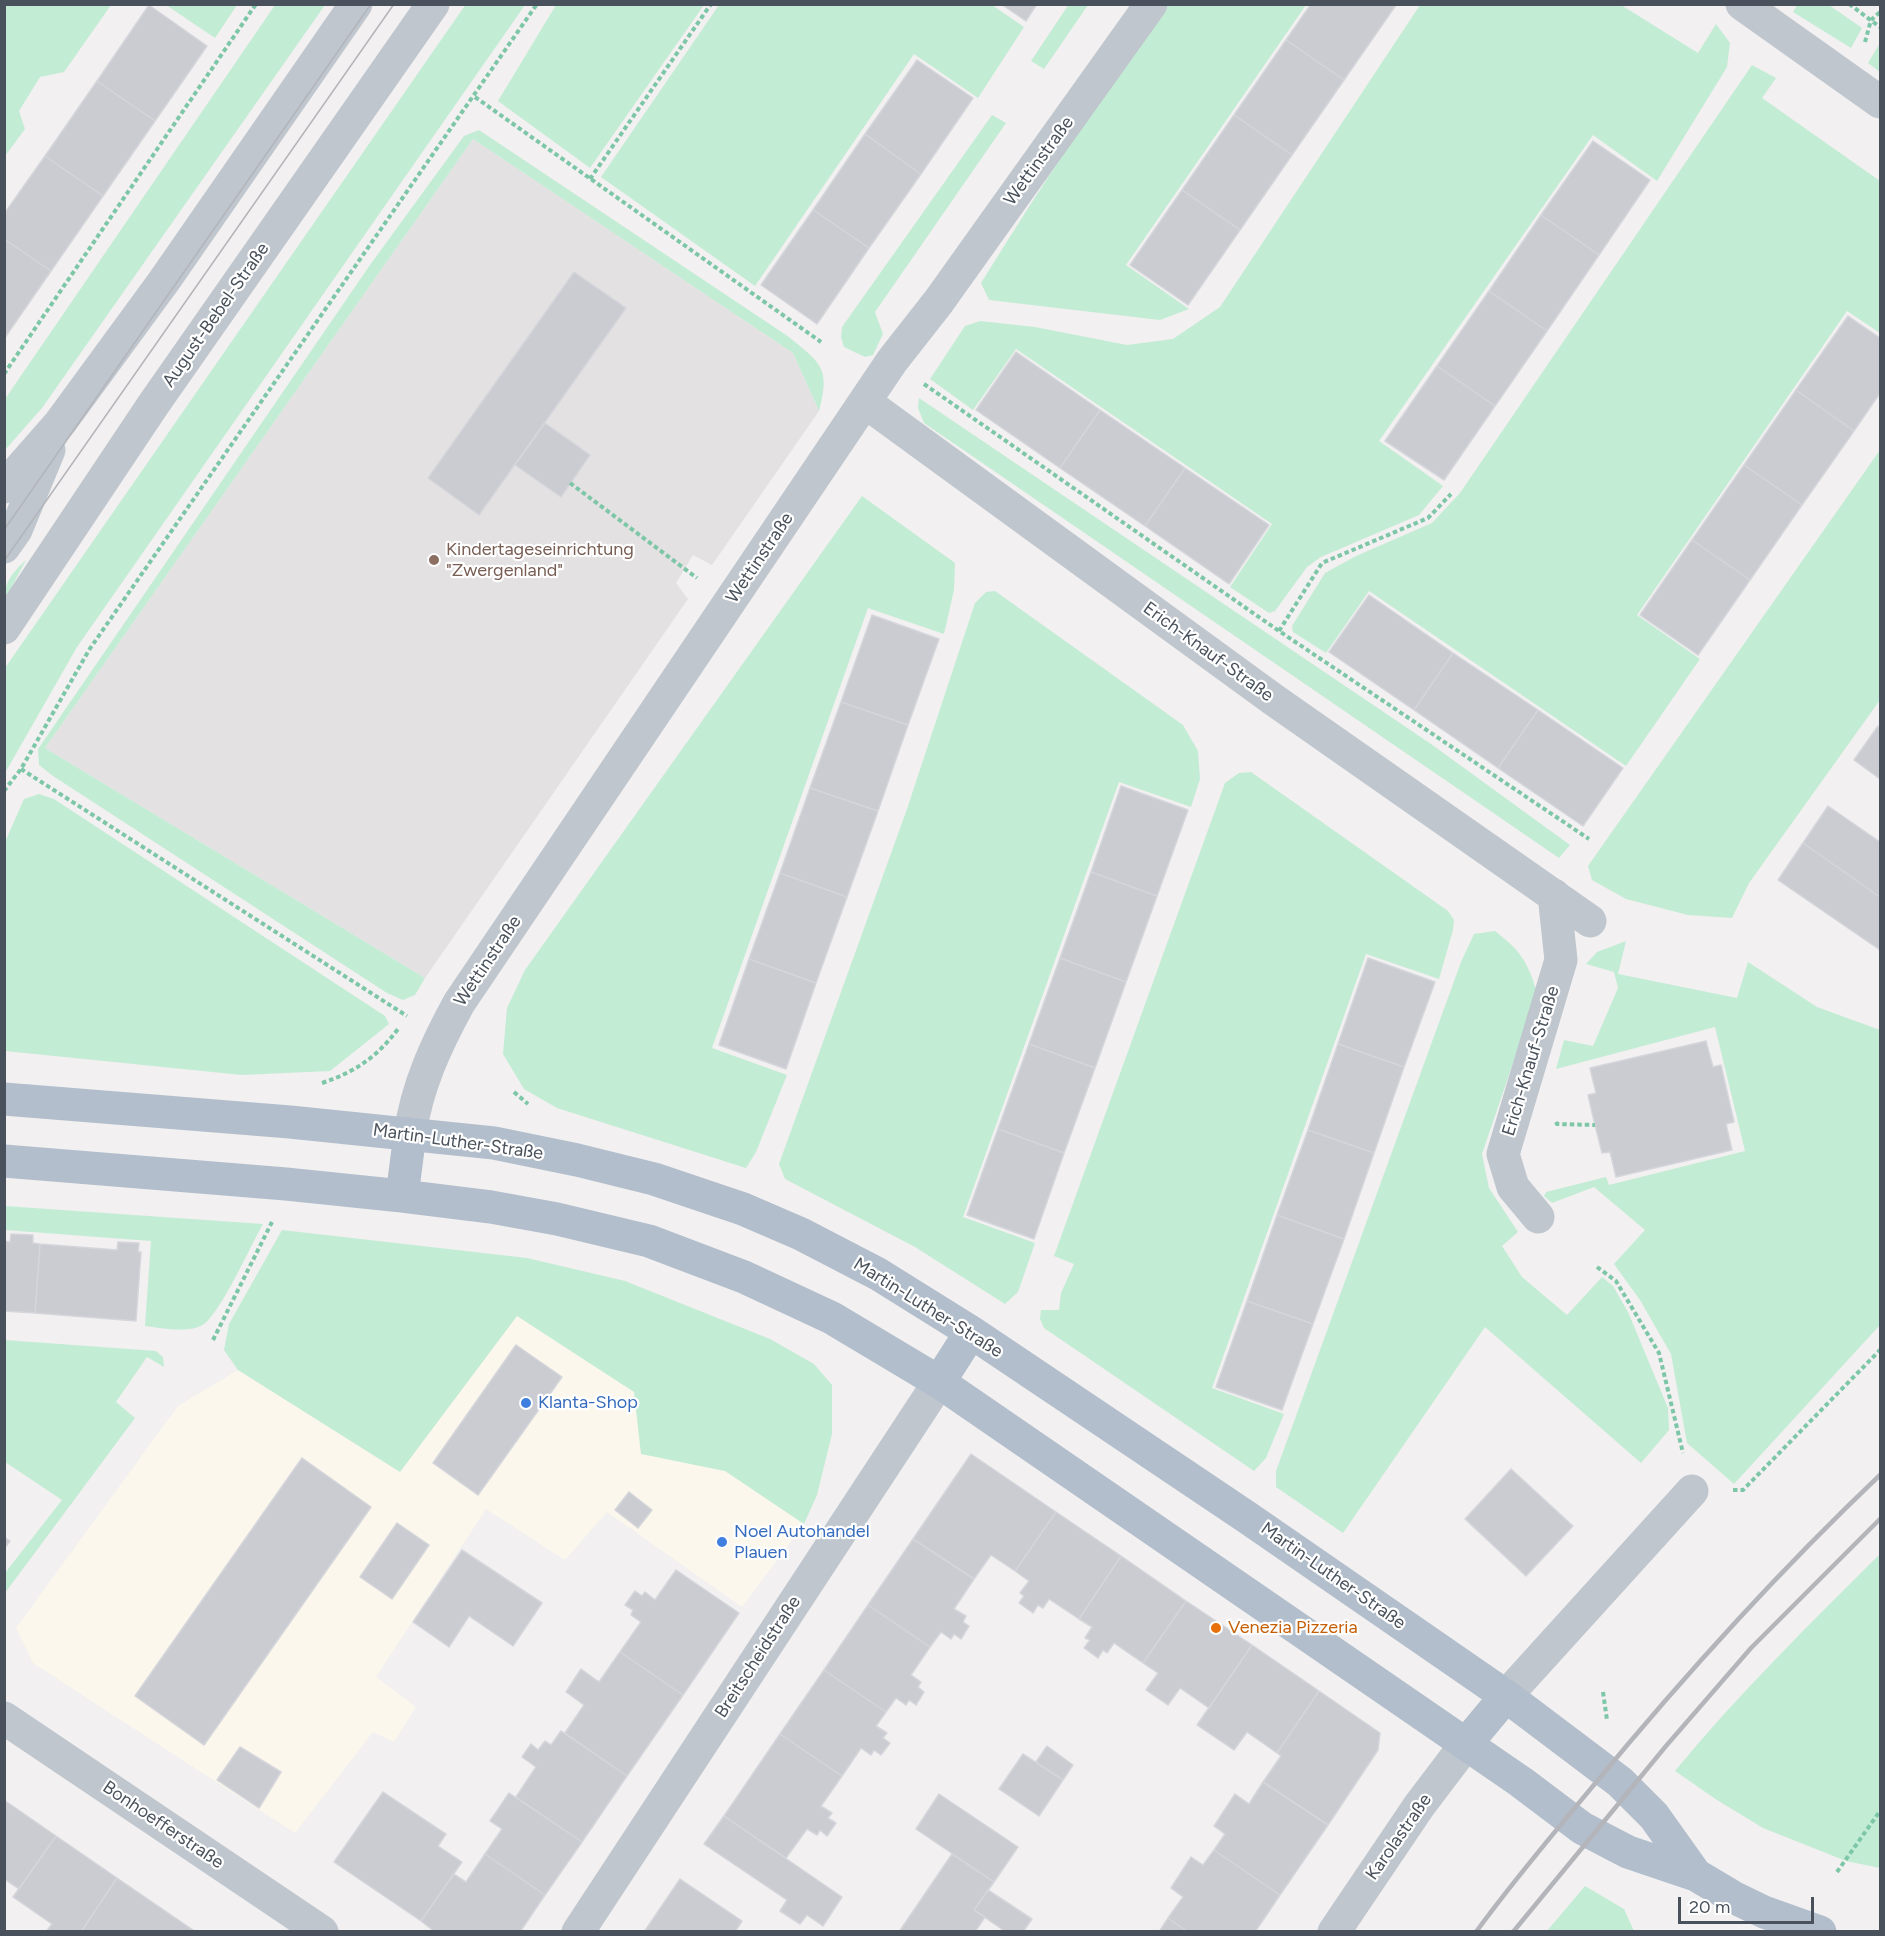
<!DOCTYPE html>
<meta charset="utf-8">
<style>
body{margin:0}
#map{position:relative;width:1885px;height:1936px;overflow:hidden;background:#f2f0f0;font-family:Figtree,sans-serif}
canvas{display:block}
.frame{position:absolute;inset:0;border:6px solid #49525c;pointer-events:none}
.scale{position:absolute;left:1678px;top:1897px;width:136px;height:27px;box-sizing:border-box;border:3px solid #49525c;border-top:0;padding-left:8px;font-size:18px;line-height:21px;white-space:nowrap;color:#49525c;-webkit-text-stroke:4px #fff;paint-order:stroke}
</style>
<div id="map">
<canvas width="1885" height="1936"></canvas>
<div class="frame"></div>
<div class="scale">20 m</div>
</div>
<script>
const ctx = document.querySelector('canvas').getContext('2d');
ctx.lineJoin = 'round';
function fillPath(path, color) {
  ctx.fillStyle = color;
  ctx.fill(path, 'evenodd');
}
function stroke(path, color, width, dash) {
  ctx.strokeStyle = color;
  ctx.lineWidth = width;
  ctx.lineCap = dash ? 'butt' : 'round';
  ctx.setLineDash(dash || []);
  ctx.stroke(path);
}
function label(font, color, halo, rows, align = 'center') {
  ctx.font = font + ' Figtree,sans-serif';
  ctx.lineWidth = 4.5;
  ctx.setLineDash([]);
  ctx.textBaseline = 'middle';
  ctx.strokeStyle = halo;
  ctx.fillStyle = color;
  for (const [text, x, y, turn = 0] of rows) {
    ctx.save();
    ctx.translate(x, y);
    ctx.rotate((+turn || 0) * Math.PI / 180);
    ctx.textAlign = isNaN(turn) ? turn : align;
    if (halo) ctx.strokeText(text, 0, 0);
    ctx.fillText(text, 0, 0);
    ctx.restore();
  }
}
const commercial = new Path2D(`
 M 517,1316 L 635,1392 L 642,1454 L 725,1471 L 804,1524 L 742,1607 L 607,1512 L 565,1560 L 486,1509 L 376,1677 L 416,1707 L 394,1742 L 373,1732 L 295,1833 L 33,1663 L 16,1628 L 178,1406 L 238,1370 L 400,1472 Z`);
const education = new Path2D(`
 M 473,139 L 793,353 L 819,411 L 712,565 L 693,555 L 676,583 L 688,599 L 425,978 L 45,748 Z`);
const green = new Path2D(`
 M 5,4 L 111,5 L 64,72 L 40,77 L 19,111 L 25,129 L 5,156 Z
 M 466,4 L 525,5 L 77,647 L 5,773 L 5,668 Z
 M 1069,4 L 1088,5 L 1044,69 L 1031,61 Z
 M 166,5 L 237,5 L 215,38 Z
 M 275,5 L 325,5 L 42,408 L 5,450 L 5,399 Z
 M 556,5 L 704,5 L 590,168 L 498,101 Z
 M 719,5 L 992,5 L 1024,27 L 978,98 L 914,54 L 755,286 L 601,177 Z
 M 1168,5 L 1306,5 L 1126,265 L 1189,309 L 1160,320 L 989,300 L 981,283 C 1040,188 1101,94 1168,5 Z
 M 1420,5 L 1621,5 L 1698,53 L 1716,24 L 1730,43 L 1727,67 L 1657,181 L 1593,135 L 1379,441 L 1443,486 L 1419,515 L 1321,557 L 1307,567 L 1275,611 L 1269,613 L 1230,587 L 1272,524 L 1016,349 L 973,410 L 930,379 L 965,326 L 980,321 L 1035,327 L 1127,345 L 1173,339 L 1220,307 Z
 M 1797,5 L 1829,5 L 1862,28 L 1851,48 L 1793,12 Z
 M 1880,43 L 1880,72 L 1868,63 Z
 M 1752,65 L 1776,78 L 1762,98 L 1880,181 L 1880,333 L 1847,311 L 1637,615 L 1700,659 L 1626,766 L 1369,591 L 1326,653 L 1293,632 L 1292,626 L 1325,573 L 1356,556 L 1432,523 L 1460,493 Z
 M 992,115 L 1006,123 L 875,312 L 883,334 L 873,355 L 865,357 L 844,347 L 841,337 L 842,327 Z
 M 479,130 L 789,337 C 820,363 831,367 819,411 L 793,353 L 473,139 L 45,748 L 425,978 L 415,995 L 403,1000 L 387,993 L 53,776 L 39,765 L 38,749 L 370,265 L 464,136 Z
 M 919,398 L 1431,744 L 1570,845 L 1559,858 L 924,423 L 918,408 Z
 M 1880,450 L 1880,700 L 1749,883 L 1732,918 L 1688,915 L 1626,899 L 1592,880 L 1588,866 Z
 M 862,496 L 955,563 L 954,590 L 944,634 L 868,608 L 712,1048 L 787,1075 L 756,1152 L 746,1168 L 557,1108 L 524,1089 L 503,1054 L 507,1008 L 525,970 Z
 M 26,560 L 5,599 C 4,582 13,572 26,560 Z
 M 995,591 L 1183,725 L 1198,751 L 1200,779 L 1191,807 L 1119,782 L 963,1217 L 1035,1243 L 1018,1292 L 1005,1304 L 915,1247 L 785,1179 L 779,1164 L 907,809 L 975,603 L 986,592 Z
 M 1251,772 L 1448,911 L 1454,920 L 1453,930 L 1439,979 L 1366,954 L 1212,1388 L 1284,1414 L 1266,1458 L 1254,1471 L 1044,1328 L 1040,1319 L 1041,1310 L 1059,1310 L 1061,1293 L 1074,1264 L 1054,1256 L 1225,783 L 1239,773 Z
 M 39,794 L 54,799 L 385,1016 L 389,1024 L 330,1071 L 242,1075 L 5,1051 L 5,842 L 24,799 Z
 M 1495,931 C 1521,951 1528,962 1537,993 L 1482,1154 L 1489,1188 L 1518,1232 L 1502,1246 L 1522,1277 L 1567,1315 L 1602,1277 L 1613,1286 L 1628,1312 L 1668,1408 L 1669,1430 L 1641,1463 L 1485,1327 L 1343,1533 L 1276,1487 L 1276,1471 L 1461,962 L 1474,934 Z
 M 1626,941 L 1618,974 L 1737,998 L 1748,962 L 1817,1007 L 1880,1030 L 1880,1325 L 1734,1484 L 1687,1443 L 1671,1354 L 1640,1300 L 1614,1264 L 1645,1230 L 1594,1187 L 1552,1203 L 1544,1196 L 1546,1192 L 1606,1177 L 1609,1185 L 1745,1151 L 1715,1027 L 1556,1069 L 1564,1040 L 1593,1046 L 1618,988 L 1614,972 L 1586,964 L 1597,952 Z
 M 4,1206 L 5,1206 L 263,1224 C 251,1245 221,1312 204,1324 C 189,1334 162,1328 145,1326 L 151,1241 L 5,1230 Z
 M 282,1230 L 527,1258 L 625,1281 L 770,1339 L 814,1364 L 832,1385 L 832,1434 L 817,1495 L 804,1524 L 725,1471 L 641,1454 L 634,1392 L 517,1316 L 400,1472 L 238,1370 L 224,1350 L 229,1324 Z
 M 5,1340 L 156,1351 L 163,1357 L 164,1367 L 147,1357 L 116,1402 L 135,1418 L 5,1593 L 5,1573 L 62,1500 L 5,1462 Z
 M 1880,1554 L 1880,1868 L 1846,1861 L 1763,1828 L 1717,1800 L 1675,1771 C 1738,1694 1810,1624 1880,1554 Z
 M 1585,1886 L 1624,1909 L 1634,1931 L 1547,1931 Z`);
const building = new Path2D(`
 M 1001,4 L 1037,4 L 1026,21 Z
 M 1311,4 L 1395,4 L 1396,5 L 1344,80 L 1286,40 Z
 M 149,5 L 207,46 L 155,121 L 97,81 Z
 M 1286,40 L 1344,80 L 1292,155 L 1234,115 Z
 M 917,60 L 973,98 L 921,174 L 865,134 Z
 M 97,81 L 155,121 L 103,196 L 45,156 Z
 M 1234,115 L 1292,155 L 1240,230 L 1182,190 Z
 M 865,134 L 921,174 L 869,248 L 813,210 Z
 M 1593,141 L 1650,180 L 1599,255 L 1541,215 Z
 M 45,156 L 103,196 L 51,271 L 4,239 L 4,214 Z
 M 1182,190 L 1240,230 L 1188,305 L 1130,265 Z
 M 813,210 L 869,248 L 817,324 L 761,285 Z
 M 1541,215 L 1599,255 L 1547,331 L 1489,291 Z
 M 4,239 L 51,271 L 4,339 Z
 M 574,272 L 626,308 L 479,515 L 428,478 Z
 M 1489,291 L 1547,331 L 1495,406 L 1437,366 Z
 M 1848,316 L 1880,338 L 1880,393 L 1854,431 L 1796,390 Z
 M 1016,352 L 1100,410 L 1060,468 L 976,410 Z
 M 1437,366 L 1495,406 L 1444,480 L 1385,441 Z
 M 1796,390 L 1854,431 L 1802,505 L 1744,465 Z
 M 1100,410 L 1185,468 L 1145,526 L 1060,468 Z
 M 545,423 L 590,455 L 561,497 L 515,465 Z
 M 1744,465 L 1802,505 L 1750,580 L 1692,540 Z
 M 1185,468 L 1269,525 L 1229,584 L 1145,526 Z
 M 1692,540 L 1750,580 L 1698,655 L 1640,615 Z
 M 1369,595 L 1453,653 L 1414,710 L 1329,652 Z
 M 872,615 L 939,639 L 908,725 L 841,702 Z
 M 1453,653 L 1538,710 L 1498,768 L 1414,710 Z
 M 841,702 L 908,725 L 878,811 L 810,788 Z
 M 1538,710 L 1623,768 L 1583,826 L 1498,768 Z
 M 1878,726 L 1880,728 L 1880,779 L 1854,760 Z
 M 1121,786 L 1188,810 L 1157,896 L 1091,872 Z
 M 810,788 L 878,811 L 847,897 L 780,873 Z
 M 1828,806 L 1880,842 L 1880,897 L 1803,843 Z
 M 1803,843 L 1880,897 L 1880,950 L 1778,880 Z
 M 1091,872 L 1157,896 L 1126,982 L 1060,958 Z
 M 780,873 L 847,897 L 816,983 L 749,959 Z
 M 1060,958 L 1126,982 L 1095,1068 L 1029,1044 Z
 M 1368,958 L 1435,982 L 1404,1067 L 1338,1044 Z
 M 749,959 L 816,983 L 786,1069 L 719,1045 Z
 M 1706,1041 L 1713,1067 L 1721,1065 L 1734,1122 L 1726,1124 L 1732,1150 L 1616,1177 L 1610,1152 L 1602,1153 L 1595,1125 L 1588,1095 L 1596,1093 L 1590,1068 Z
 M 1029,1044 L 1095,1068 L 1064,1153 L 998,1129 Z
 M 1338,1044 L 1404,1067 L 1374,1153 L 1308,1130 Z
 M 998,1129 L 1064,1153 L 1034,1239 L 967,1215 Z
 M 1308,1130 L 1374,1153 L 1344,1239 L 1277,1215 Z
 M 1277,1215 L 1344,1239 L 1313,1324 L 1247,1301 Z
 M 11,1234 L 33,1235 L 33,1243 L 40,1244 L 35,1313 L 4,1311 L 4,1241 L 10,1242 Z
 M 118,1242 L 139,1243 L 138,1252 L 141,1252 L 136,1321 L 35,1313 L 40,1244 L 117,1250 Z
 M 1247,1301 L 1313,1324 L 1282,1410 L 1216,1387 Z
 M 516,1345 L 562,1377 L 478,1495 L 433,1463 Z
 M 971,1454 L 1056,1512 L 1015,1571 L 991,1555 L 974,1579 L 913,1539 Z
 M 302,1458 L 371,1507 L 204,1745 L 135,1696 Z
 M 1511,1469 L 1573,1526 L 1526,1576 L 1465,1519 Z
 M 629,1492 L 652,1510 L 638,1528 L 615,1510 Z
 M 1056,1512 L 1121,1556 L 1079,1619 L 1049,1599 L 1043,1608 L 1038,1605 L 1033,1613 L 1019,1603 L 1024,1596 L 1020,1593 L 1029,1581 L 1015,1571 Z
 M 397,1523 L 429,1545 L 392,1599 L 360,1577 Z
 M 4,1537 L 10,1541 L 4,1549 Z
 M 913,1539 L 974,1579 L 954,1609 L 966,1616 L 963,1622 L 969,1626 L 961,1639 L 954,1634 L 951,1639 L 941,1632 L 930,1647 L 868,1605 Z
 M 462,1550 L 542,1603 L 513,1646 L 469,1616 L 449,1647 L 413,1622 Z
 M 1121,1556 L 1186,1601 L 1143,1663 L 1114,1643 L 1107,1653 L 1103,1650 L 1098,1658 L 1084,1648 L 1090,1640 L 1085,1638 L 1092,1627 L 1079,1619 Z
 M 676,1570 L 739,1613 L 683,1695 L 620,1652 L 641,1622 L 631,1615 L 633,1610 L 625,1605 L 635,1591 L 642,1596 L 645,1592 L 655,1600 Z
 M 1186,1601 L 1252,1645 L 1209,1708 L 1180,1688 L 1168,1705 L 1146,1690 L 1158,1673 L 1143,1663 Z
 M 868,1605 L 930,1647 L 911,1675 L 921,1682 L 918,1687 L 924,1692 L 916,1705 L 909,1700 L 906,1705 L 896,1698 L 886,1712 L 824,1670 Z
 M 1252,1645 L 1319,1691 L 1277,1753 L 1247,1732 L 1234,1750 L 1197,1725 Z
 M 620,1652 L 683,1695 L 627,1776 L 565,1733 L 584,1705 L 566,1692 L 581,1669 L 599,1682 Z
 M 824,1670 L 886,1712 L 876,1726 L 887,1733 L 883,1738 L 890,1743 L 881,1755 L 874,1750 L 871,1755 L 861,1748 L 842,1776 L 780,1734 Z
 M 1319,1691 L 1380,1733 L 1378,1750 L 1328,1825 L 1263,1782 L 1281,1756 L 1277,1753 Z
 M 561,1731 L 627,1776 L 582,1842 L 516,1797 L 536,1767 L 522,1757 L 531,1744 L 538,1750 L 545,1741 L 551,1745 Z
 M 780,1734 L 842,1776 L 821,1806 L 832,1813 L 828,1818 L 836,1823 L 827,1836 L 820,1830 L 817,1835 L 807,1829 L 786,1858 L 724,1816 Z
 M 1047,1746 L 1073,1765 L 1063,1780 L 1036,1762 Z
 M 240,1747 L 281,1772 L 259,1808 L 217,1780 Z
 M 1023,1754 L 1063,1780 L 1039,1816 L 999,1789 Z
 M 1263,1782 L 1328,1825 L 1280,1895 L 1214,1850 L 1225,1834 L 1214,1826 L 1235,1794 L 1249,1804 Z
 M 383,1792 L 446,1834 L 438,1846 L 462,1862 L 421,1921 L 334,1862 Z
 M 509,1793 L 582,1842 L 545,1895 L 485,1854 L 502,1829 L 490,1821 Z
 M 939,1794 L 1018,1847 L 994,1882 L 916,1829 Z
 M 4,1800 L 56,1836 L 19,1889 L 4,1879 Z
 M 724,1816 L 842,1897 L 823,1926 L 807,1915 L 800,1924 L 780,1911 L 787,1900 L 704,1844 Z
 M 56,1836 L 117,1878 L 81,1932 L 46,1932 L 52,1924 L 13,1897 Z
 M 1214,1850 L 1280,1895 L 1255,1932 L 1188,1932 L 1168,1918 L 1183,1897 L 1171,1888 L 1191,1857 L 1203,1865 Z
 M 485,1854 L 545,1895 L 520,1932 L 435,1932 L 421,1921 L 454,1874 L 466,1882 Z
 M 952,1854 L 994,1882 L 974,1910 L 985,1917 L 975,1932 L 899,1932 Z
 M 117,1878 L 193,1930 L 192,1932 L 81,1932 Z
 M 680,1879 L 742,1921 L 735,1932 L 644,1932 Z
 M 988,1890 L 1032,1919 L 1023,1932 L 1006,1932 L 974,1910 Z
 M 1168,1918 L 1188,1932 L 1159,1932 Z`);
const path = new Path2D(`
 M 1849,4 L 1880,27
 M 1865,42 L 1871,20 L 1880,12
 M 475,97 L 821,342
 M 590,179 L 711,4
 M 4,374 L 256,4
 M 924,384 L 1279,631 L 1589,839
 M 570,483 L 697,578
 M 1279,631 L 1322,563 L 1428,518 L 1451,494
 M 21,769 L 407,1016
 M 4,791 L 21,769 L 89,650 L 537,4
 M 322,1083 C 355,1072 377,1057 398,1029
 M 514,1092 L 528,1104
 M 1556,1122 L 1557,1124 L 1595,1125
 M 1597,1267 L 1616,1281 L 1659,1353 L 1683,1453
 M 213,1340 L 272,1222
 M 1733,1490 L 1743,1490 L 1880,1350
 M 1603,1692 L 1607,1720
 M 1837,1872 L 1880,1811`);
const minor = new Path2D(`
 M 1742,4 L 1880,102
 M 865,402 L 1274,700 L 1590,921
 M 4,487 L 60,423 L 164,281 L 356,4
 M 4,547 L 16,530 L 49,450
 M 4,628 L 153,405 L 433,4
 M 410,1134 C 417,1086 436,1045 459,1003 L 892,361 L 939,301 L 1151,4
 M 1538,1217 L 1513,1187 L 1503,1154 L 1561,960 L 1554,895
 M 1506,1696 L 1692,1491
 M 4,1718 L 322,1932
 M 578,1932 L 939,1382
 M 1334,1932 L 1419,1806 L 1466,1744`);
const major = new Path2D(`
 M 4,1099 L 290,1122 L 494,1143 L 577,1160 L 654,1179 L 743,1209 L 801,1234 L 878,1274 L 971,1332 L 1248,1518 L 1506,1696 L 1620,1782 L 1654,1816 L 1696,1875
 M 4,1161 L 286,1184 L 402,1196 L 491,1207 L 557,1219 L 649,1241 L 744,1277 L 832,1318 L 939,1382 L 1521,1782 L 1582,1828 L 1628,1852 L 1696,1875 L 1733,1897 L 1764,1912 L 1820,1932
 M 402,1196 L 410,1134
 M 939,1382 L 971,1332
 M 1466,1744 L 1506,1696`);
const tram = new Path2D(`
 M 4,530 L 371,4
 M 4,561 L 394,4`);
const rail = new Path2D(`
 M 1476,1932 C 1513,1881 1553,1834 1593,1786 C 1683,1677 1778,1572 1880,1475
 M 1513,1932 L 1666,1746 L 1751,1648 L 1880,1519`);
const markers = [
 [434,560,6,"#8d6e63"],
 [526,1403,6,"#3f7fe0"],
 [722,1542,6,"#3f7fe0"],
 [1216,1628,6,"#e8710a"]
];
const streetNames = [
 ["Wettinstraße",1039,161,-54],
 ["August-Bebel-Straße",216,315,-55],
 ["Wettinstraße",760,558,-56],
 ["Erich-Knauf-Straße",1208,652,36],
 ["Wettinstraße",488,961,-56],
 ["Erich-Knauf-Straße",1531,1061,-73],
 ["Martin-Luther-Straße",458,1142,8],
 ["Martin-Luther-Straße",928,1308,32],
 ["Martin-Luther-Straße",1333,1576,35],
 ["Breitscheidstraße",758,1657,-57],
 ["Bonhoefferstraße",163,1825,34],
 ["Karolastraße",1399,1837,-55]
];
const educationNames = [
 ["Kindertageseinrichtung",446,550],
 ["\"Zwergenland\"",446,571]
];
const shopNames = [
 ["Klanta-Shop",538,1403],
 ["Noel Autohandel",734,1532],
 ["Plauen",734,1553]
];
const foodNames = [
 ["Venezia Pizzeria",1228,1628]
];
fillPath(commercial, '#fbf7ec');
fillPath(education, '#e3e1e1');
fillPath(green, '#c3ecd5');
fillPath(building, '#caccd2');
stroke(building, '#d5d6db', 1.5);
stroke(path, '#7dc7a8', 4, [4.5, 3]);
stroke(minor, '#bfc6ce', 33);
stroke(major, '#b2becc', 33);
stroke(tram, '#b3b5ba', 1.5);
stroke(rail, '#b3b5ba', 4.5);
for (const [x, y, r, color] of markers) {
  const dot = new Path2D();
  dot.arc(x, y, r, 0, 2 * Math.PI);
  ctx.fillStyle = color;
  ctx.fill(dot);
  stroke(dot, '#fff', 2);
}
label('18px', '#49525c', '#fff', streetNames);
label('18px', '#785e54', '#fff', educationNames, 'left');
label('18px', '#366cbe', '#fff', shopNames, 'left');
label('18px', '#c56008', '#fff', foodNames, 'left');
</script>
